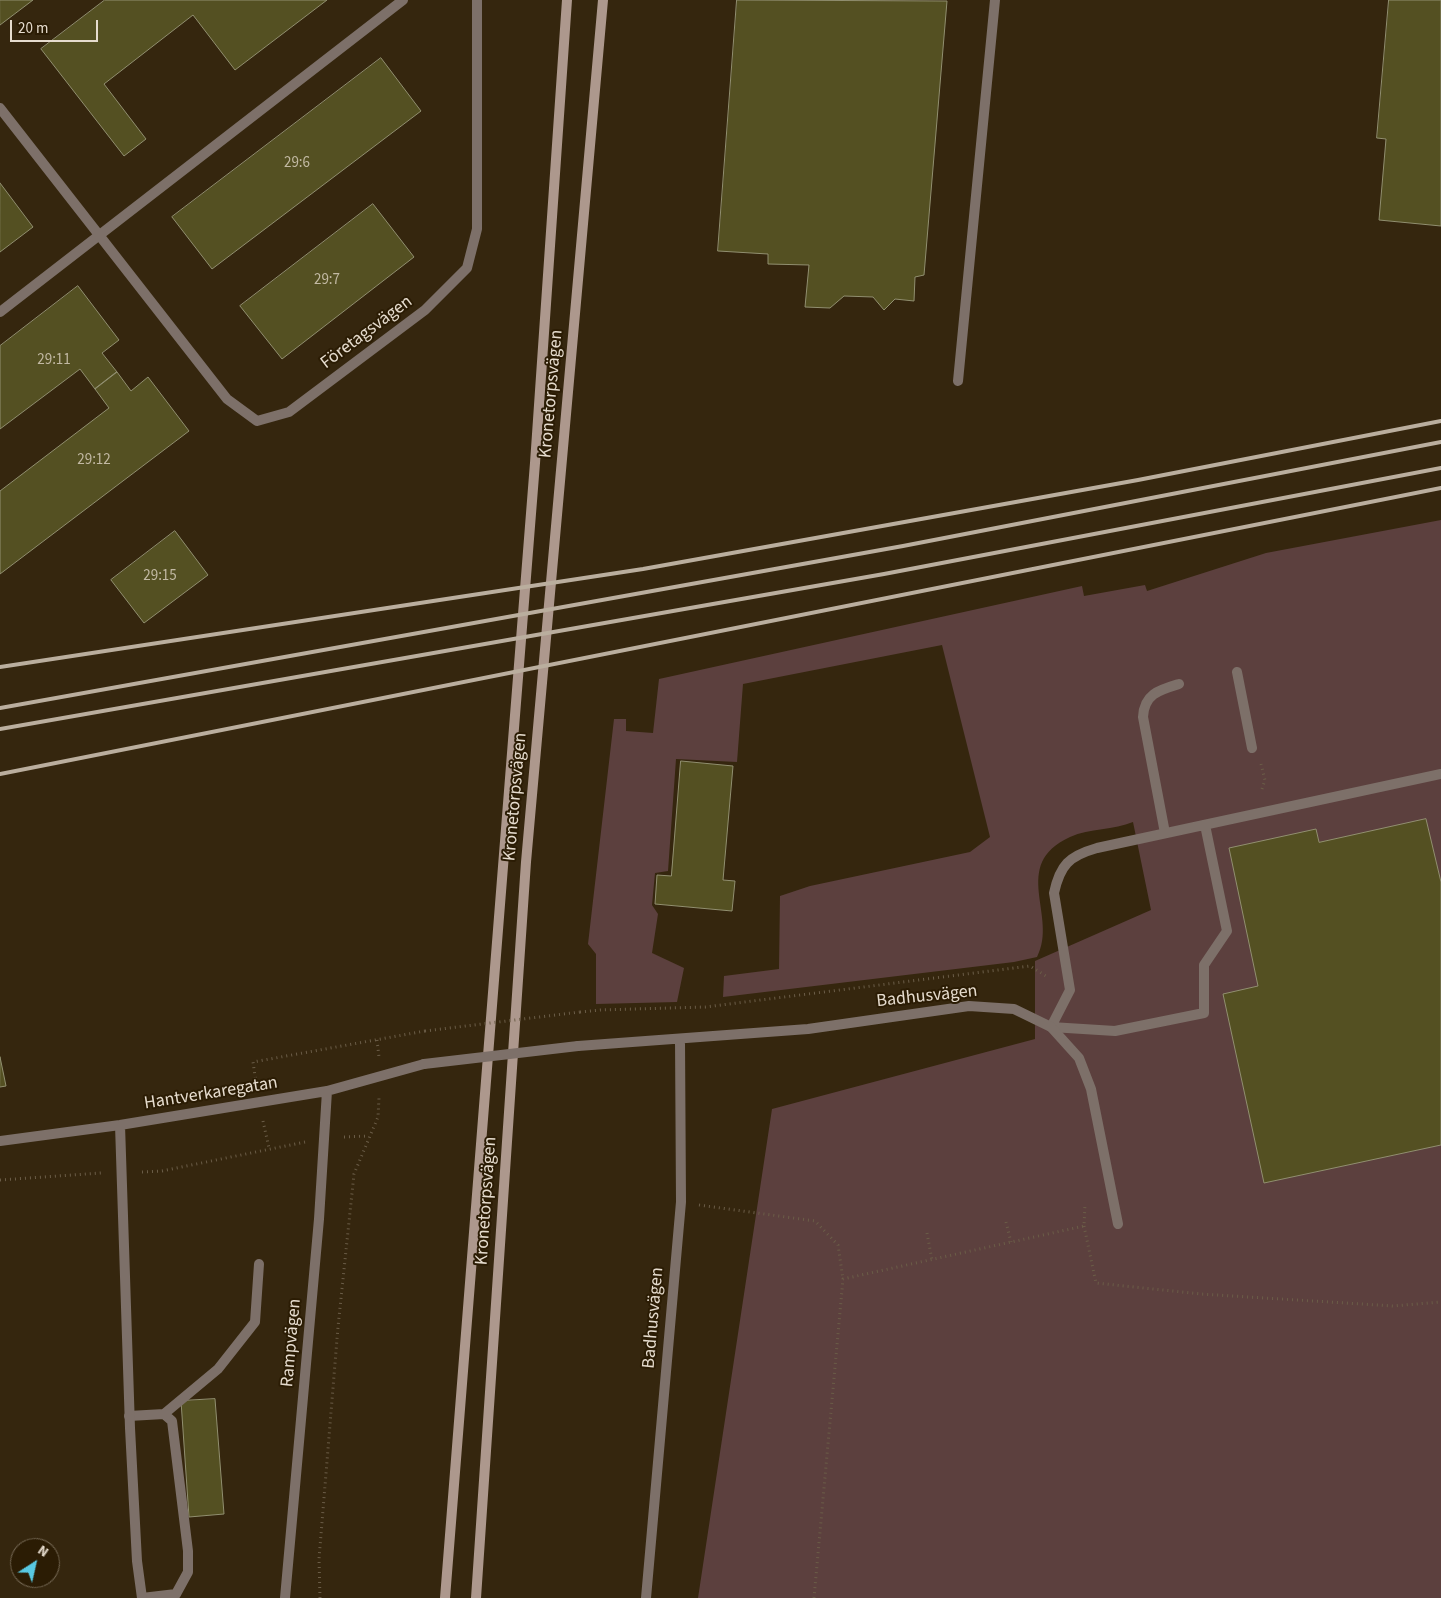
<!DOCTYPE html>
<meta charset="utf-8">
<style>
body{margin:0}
#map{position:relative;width:1441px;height:1598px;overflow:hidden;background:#35260e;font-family:"Source Sans 3",sans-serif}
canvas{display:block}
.north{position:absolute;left:10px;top:1538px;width:50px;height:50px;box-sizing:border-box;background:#2b1c04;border:1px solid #766955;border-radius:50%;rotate:35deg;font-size:14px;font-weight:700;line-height:20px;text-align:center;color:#e6dcce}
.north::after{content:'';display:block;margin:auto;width:18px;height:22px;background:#58c9e3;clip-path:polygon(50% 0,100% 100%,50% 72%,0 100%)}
.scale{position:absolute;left:10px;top:20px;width:88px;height:22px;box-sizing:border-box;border:2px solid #e6dcce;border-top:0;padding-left:6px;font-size:15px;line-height:18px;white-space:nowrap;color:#e6dcce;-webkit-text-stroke:4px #2b1c04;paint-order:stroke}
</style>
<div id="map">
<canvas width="1441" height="1598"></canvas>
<div class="north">N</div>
<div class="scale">20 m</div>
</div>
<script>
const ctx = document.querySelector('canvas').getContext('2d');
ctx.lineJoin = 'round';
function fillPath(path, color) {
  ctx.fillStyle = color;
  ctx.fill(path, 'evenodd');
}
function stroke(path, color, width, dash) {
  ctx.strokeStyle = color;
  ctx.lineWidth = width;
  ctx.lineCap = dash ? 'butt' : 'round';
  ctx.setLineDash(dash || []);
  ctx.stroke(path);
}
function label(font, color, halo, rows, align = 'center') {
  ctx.font = font + ' "Source Sans 3",sans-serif';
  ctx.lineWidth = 4;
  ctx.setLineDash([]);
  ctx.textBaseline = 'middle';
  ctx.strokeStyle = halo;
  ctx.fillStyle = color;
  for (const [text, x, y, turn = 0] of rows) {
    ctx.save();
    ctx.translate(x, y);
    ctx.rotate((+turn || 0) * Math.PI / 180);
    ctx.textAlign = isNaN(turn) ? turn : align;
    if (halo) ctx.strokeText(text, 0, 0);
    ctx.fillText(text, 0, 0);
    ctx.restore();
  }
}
const green = new Path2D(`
 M 1441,520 L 1441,1598 L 698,1598 L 772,1109 L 1035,1039 L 1035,961 L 1151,910 L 1133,822 C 1114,830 1090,828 1070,837 C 1009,865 1059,916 1037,957 L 1014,962 L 723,997 L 724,976 L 779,969 L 780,896 L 810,886 L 970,852 L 990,837 L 942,645 L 743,684 L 737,762 L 676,759 L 668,871 L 655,873 L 652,905 L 658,914 L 652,953 L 684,968 L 677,1002 L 596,1004 L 596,954 L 588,944 L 614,719 L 626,719 L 626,731 L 653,733 L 659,679 L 1082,586 L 1084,596 L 1145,585 L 1147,591 L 1266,553 Z`);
const building = new Path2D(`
 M 0,0 L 33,0 L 0,25 Z
 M 105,0 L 327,0 L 235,70 L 193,15 L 104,84 L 146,139 L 124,156 L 41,49 Z
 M 737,0 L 947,1 L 924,275 L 915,277 L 914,301 L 895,299 L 884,310 L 873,297 L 844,296 L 830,308 L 805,307 L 809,265 L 768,264 L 768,254 L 718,251 Z
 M 1389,0 L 1441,0 L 1441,226 L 1379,220 L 1386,139 L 1377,138 Z
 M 381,58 L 421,111 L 212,269 L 172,217 Z
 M 0,183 L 33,227 L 0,252 Z
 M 373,204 L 414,257 L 282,359 L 240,306 Z
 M 78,286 L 119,340 L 102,353 L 117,372 L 95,389 L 80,369 L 0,429 L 0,346 Z
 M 117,372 L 131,391 L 148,377 L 189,431 L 0,574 L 0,491 L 109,408 L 95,389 Z
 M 175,531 L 208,575 L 144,623 L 111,580 Z
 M 681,761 L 733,766 L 723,880 L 735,881 L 732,911 L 655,904 L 657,875 L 671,876 Z
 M 1426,819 L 1441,882 L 1441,1145 L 1264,1183 L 1223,994 L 1258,986 L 1229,848 L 1316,829 L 1319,842 Z
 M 0,1057 L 6,1086 L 0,1087 Z
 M 215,1399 L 224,1514 L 189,1517 L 181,1401 Z`);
const path = new Path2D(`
 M 1261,764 L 1265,780 L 1261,792
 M 580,1012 L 600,1010 L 705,1007 L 1030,966 L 1046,976
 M 377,1040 L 379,1057
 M 256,1083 L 253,1062 L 425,1031
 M 263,1121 L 269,1148
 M 344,1137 L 368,1136
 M 142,1172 L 162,1171 L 305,1142
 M 0,1180 L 101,1173
 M 699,1205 L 815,1221 L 838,1245 L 843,1279
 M 1006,1222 L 1011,1242
 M 1084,1226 L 1096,1283 L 1201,1294 L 1393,1306 L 1441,1302
 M 927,1233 L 932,1260
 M 320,1598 L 319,1559 L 338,1327 L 354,1174 L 378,1117 L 379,1098
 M 814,1598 L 843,1279 L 1084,1226 L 1085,1204`);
const service = new Path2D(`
 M 0,108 L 227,399 L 257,421 L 289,412 L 425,310 L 467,268 L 477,229 L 477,0
 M 0,312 L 403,0
 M 958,381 L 995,0
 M 1237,672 L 1252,748
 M 1205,825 L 1227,931 L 1204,965 L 1204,1013 L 1115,1031 L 1051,1027 L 1070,990 L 1054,893 C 1060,865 1069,856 1097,848 L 1441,774
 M 1165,833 L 1143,717 C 1144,694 1159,690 1179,684
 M 164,1414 L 218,1369 L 255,1322 L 259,1264
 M 129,1416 L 164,1414 L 172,1421 L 188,1551 L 188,1572 L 176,1594 L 142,1598`);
const minor = new Path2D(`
 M 578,1046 L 808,1029 L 969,1006 L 1014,1009 L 1051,1027 L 1079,1058 L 1091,1089 L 1118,1224
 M 120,1125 L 130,1428 L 137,1561 L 142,1598
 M 0,1141 L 120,1125 L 327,1091 L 424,1064
 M 285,1598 L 319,1219 L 327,1091
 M 646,1598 L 681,1202 L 680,1040`);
const secondary = new Path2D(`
 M 445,1598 L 535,463 L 567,0
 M 476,1598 L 526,862 L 603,0`);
const rail = new Path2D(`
 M 0,667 L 643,569 L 1138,480 L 1441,421
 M 0,708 L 903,546 L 1441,442
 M 0,729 L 884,574 L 1441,468
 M 0,774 L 1441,488`);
const pathBridge = new Path2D(`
 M 425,1031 L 580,1012`);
const minorBridge = new Path2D(`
 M 424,1064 L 578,1046`);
const numberNames = [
 ["29:6",297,164],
 ["29:7",327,281],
 ["29:11",54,361],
 ["29:12",94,461],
 ["29:15",160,577]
];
const streetNames = [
 ["Företagsvägen",367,333,-37],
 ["Kronetorpsvägen",552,394,-85],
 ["Kronetorpsvägen",516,797,-85],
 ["Badhusvägen",927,997,-6],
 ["Hantverkaregatan",211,1094,-9],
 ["Kronetorpsvägen",487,1201,-86],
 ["Badhusvägen",654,1318,-85],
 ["Rampvägen",292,1343,-85]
];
fillPath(green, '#5c403e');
fillPath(building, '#545022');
stroke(building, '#918f70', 1);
stroke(path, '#6b5d48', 3, [1, 4]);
stroke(service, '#7d7069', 10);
stroke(minor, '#7d7069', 10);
stroke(secondary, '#ad988d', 10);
stroke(rail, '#baae9e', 4);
stroke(pathBridge, '#6b5d48', 3, [1, 4]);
stroke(minorBridge, '#7d7069', 10);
label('15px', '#c2b9a3', null, numberNames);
label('18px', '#e6dcce', '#2b1c04', streetNames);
</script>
